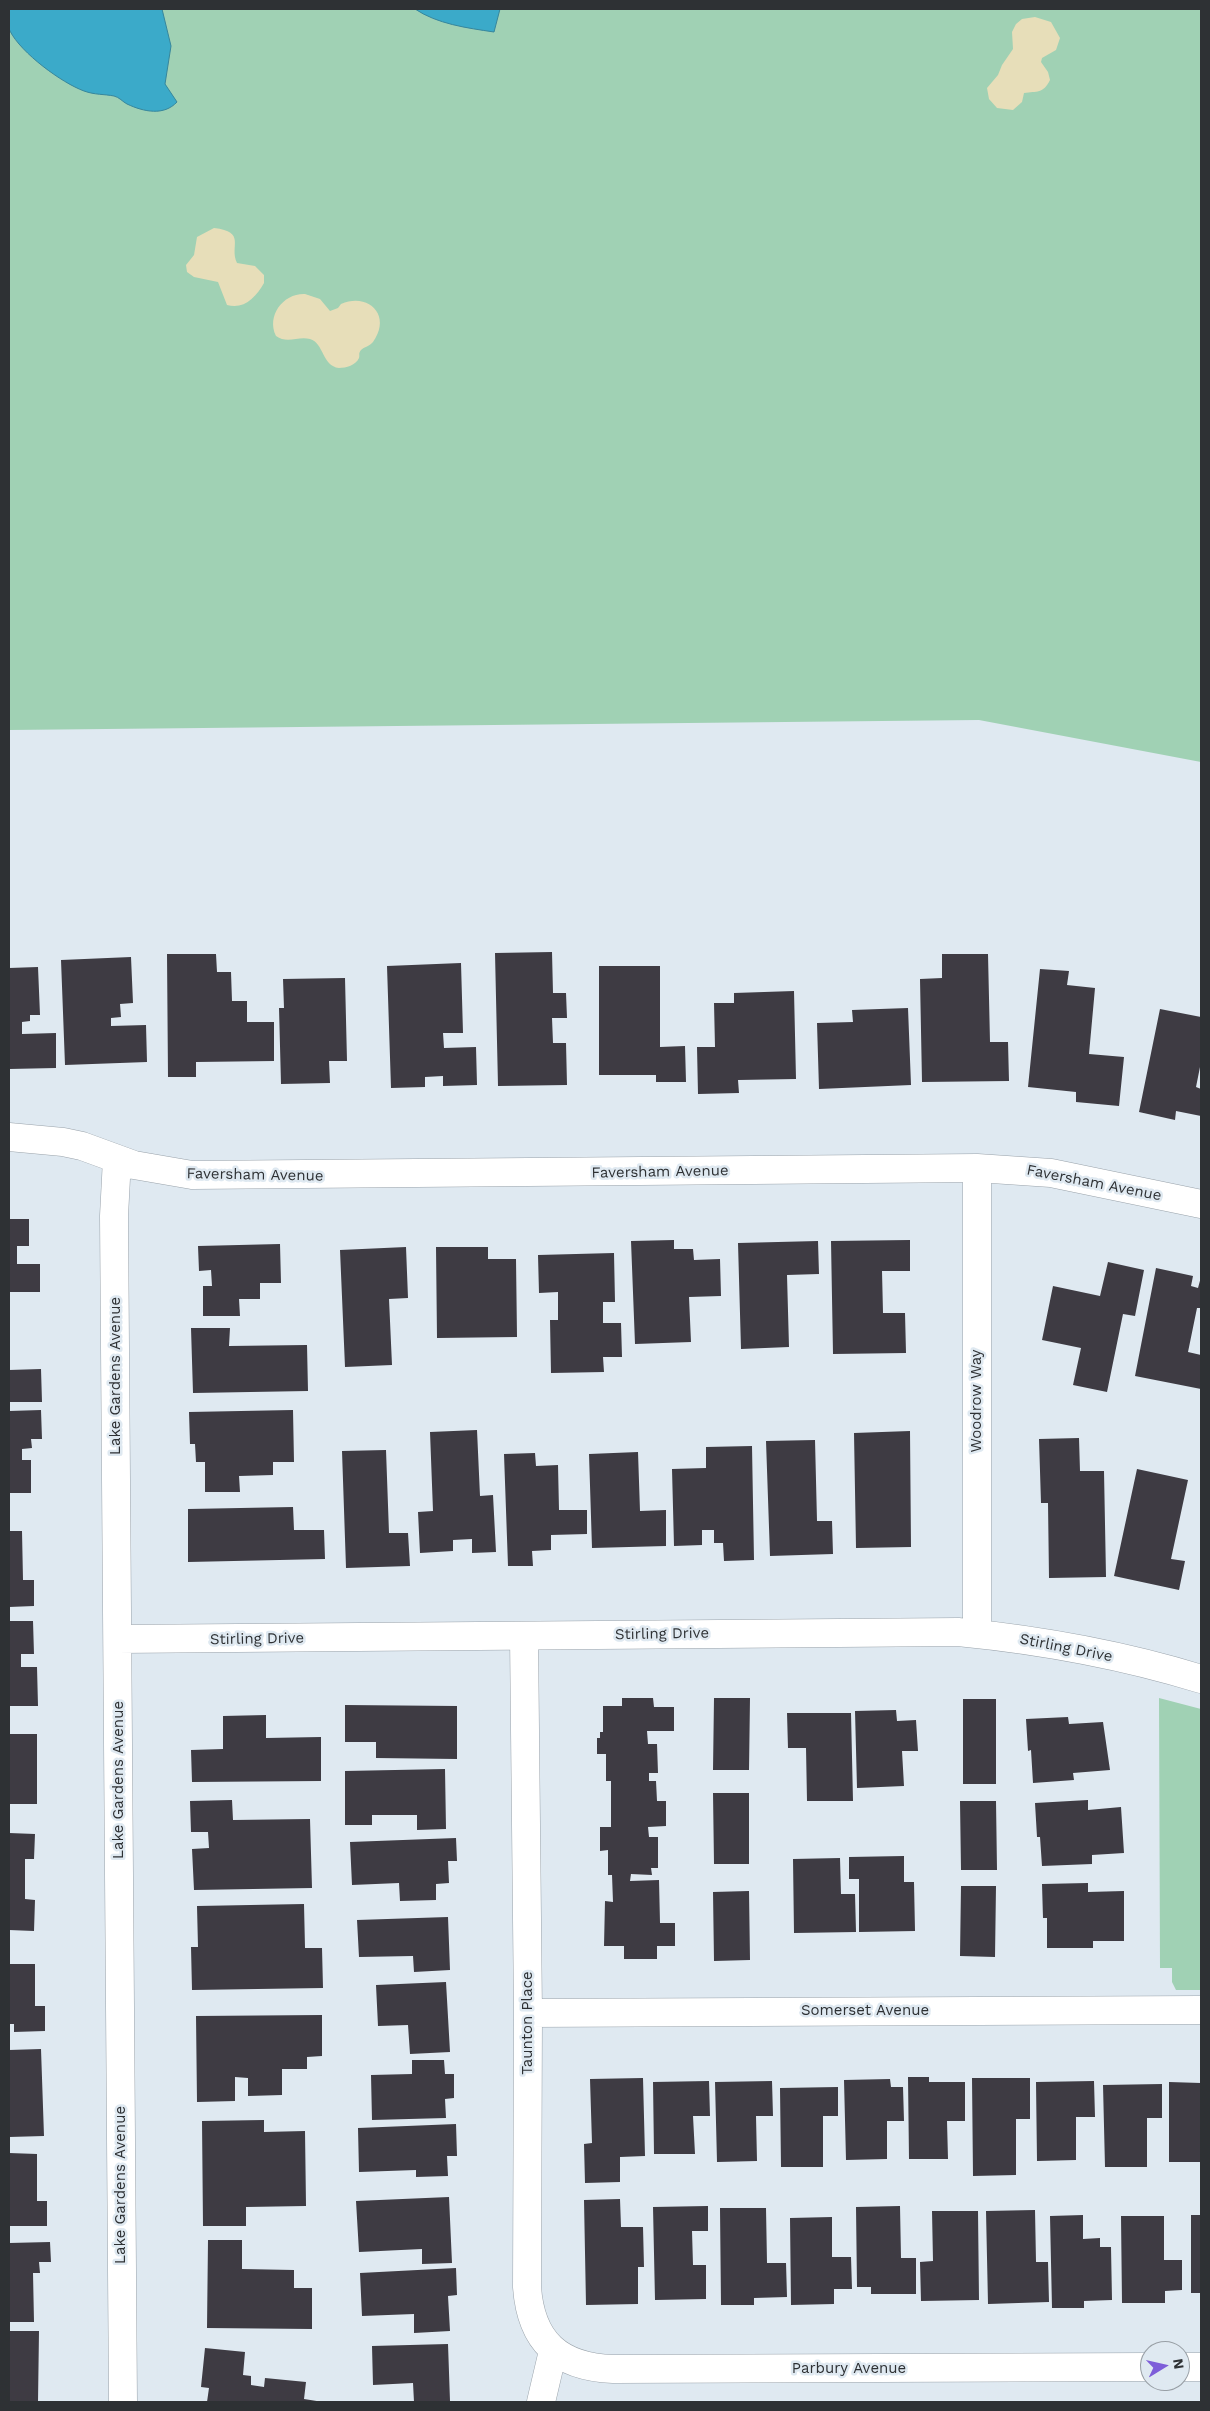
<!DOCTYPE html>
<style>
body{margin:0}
#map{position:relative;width:1210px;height:2411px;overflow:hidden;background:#dfe9f1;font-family:"Work Sans",sans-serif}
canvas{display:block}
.frame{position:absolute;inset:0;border:10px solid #2e3134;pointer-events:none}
.north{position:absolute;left:1140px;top:2341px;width:50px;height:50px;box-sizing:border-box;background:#dfe9f1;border:1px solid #989fa5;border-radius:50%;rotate:81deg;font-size:14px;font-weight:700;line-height:20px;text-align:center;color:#2e3134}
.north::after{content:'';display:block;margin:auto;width:18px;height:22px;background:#7e5ed9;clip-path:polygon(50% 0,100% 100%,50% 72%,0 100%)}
</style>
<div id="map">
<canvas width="1210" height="2411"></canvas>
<div class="frame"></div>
<div class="north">N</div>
</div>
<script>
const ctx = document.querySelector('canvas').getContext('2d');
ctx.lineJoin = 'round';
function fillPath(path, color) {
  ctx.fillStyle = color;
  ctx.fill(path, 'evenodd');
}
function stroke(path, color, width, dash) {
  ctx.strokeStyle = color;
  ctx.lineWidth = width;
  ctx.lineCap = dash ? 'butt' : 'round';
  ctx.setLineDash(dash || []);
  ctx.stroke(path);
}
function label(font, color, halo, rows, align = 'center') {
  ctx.font = font + ' "Work Sans",sans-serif';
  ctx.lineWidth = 5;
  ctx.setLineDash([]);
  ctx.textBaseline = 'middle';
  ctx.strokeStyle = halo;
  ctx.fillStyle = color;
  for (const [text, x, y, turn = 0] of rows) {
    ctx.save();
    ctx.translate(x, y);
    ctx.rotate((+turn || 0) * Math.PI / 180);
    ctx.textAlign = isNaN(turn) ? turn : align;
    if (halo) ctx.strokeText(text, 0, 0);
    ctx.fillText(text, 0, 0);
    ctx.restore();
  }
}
const green = new Path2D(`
 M 9,9 L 1201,9 L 1201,762 L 979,720 L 9,730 Z
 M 1159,1698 L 1201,1709 L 1201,1990 L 1176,1990 L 1172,1982 L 1172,1968 L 1160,1968 Z`);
const sand = new Path2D(`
 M 1035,17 L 1051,22 L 1060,38 L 1056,50 L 1042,58 L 1041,62 L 1048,72 L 1050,80 C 1043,94 1037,91 1024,93 L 1022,102 L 1013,110 L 997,108 L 989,99 L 987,88 L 998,75 L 1002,65 L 1013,49 L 1012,32 L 1016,24 L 1022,19 Z
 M 214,228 C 247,232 229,246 237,263 L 255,266 L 264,275 L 264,283 C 256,297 244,310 227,305 L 218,282 L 194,277 L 187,272 L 186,265 L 194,255 L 197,237 Z
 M 305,294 L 320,299 L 330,311 L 338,308 L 341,304 C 369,292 392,316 373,342 C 370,346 364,347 361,350 C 358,354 360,354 359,358 C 356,365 346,368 339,368 C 322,366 324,343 310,339 C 298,336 287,344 276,336 C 266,315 284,293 305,294 Z`);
const water = new Path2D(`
 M 9,9 L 162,9 L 171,46 L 165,84 L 177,102 C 164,116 144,112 127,104 C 123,102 119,97 114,96 C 104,94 95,95 84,91 C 62,83 21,53 10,31 C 7,26 9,16 9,9 Z
 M 415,9 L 500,9 L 494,32 C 467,28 437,24 415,9 Z`);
const building = new Path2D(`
 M 552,952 L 553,993 L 566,993 L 567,1018 L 552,1018 L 553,1043 L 566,1043 L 567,1085 L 498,1086 L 495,953 Z
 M 167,954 L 216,954 L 217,972 L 231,972 L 232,1001 L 247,1001 L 247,1022 L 274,1022 L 274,1061 L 196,1062 L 196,1077 L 168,1077 Z
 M 942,954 L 988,954 L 990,1042 L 1008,1042 L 1009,1081 L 922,1082 L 920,979 L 942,978 Z
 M 131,957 L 133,1003 L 120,1004 L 121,1017 L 111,1018 L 111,1026 L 146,1025 L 147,1062 L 65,1065 L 61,960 Z
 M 461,963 L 463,1033 L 443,1033 L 444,1048 L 476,1047 L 477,1085 L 443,1086 L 443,1076 L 425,1077 L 425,1087 L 391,1088 L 387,966 Z
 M 599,966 L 660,966 L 660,1047 L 685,1046 L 686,1082 L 656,1082 L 656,1075 L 599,1075 Z
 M 38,967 L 40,1015 L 30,1015 L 30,1021 L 22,1022 L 22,1034 L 56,1033 L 56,1068 L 9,1069 L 9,968 Z
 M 1040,969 L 1069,971 L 1067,985 L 1095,988 L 1089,1054 L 1124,1057 L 1119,1106 L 1076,1102 L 1076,1092 L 1028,1087 Z
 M 345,978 L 347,1061 L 329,1061 L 330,1083 L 281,1084 L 279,1008 L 284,1008 L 283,979 Z
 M 794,991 L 796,1079 L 738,1080 L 739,1093 L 698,1094 L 697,1047 L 715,1047 L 714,1003 L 734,1003 L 734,993 Z
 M 908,1008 L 911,1085 L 819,1089 L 817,1023 L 853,1022 L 852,1010 Z
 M 1160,1009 L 1201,1017 L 1201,1062 L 1196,1087 L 1201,1089 L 1201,1116 L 1176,1111 L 1175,1120 L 1139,1112 Z
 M 9,1219 L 29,1219 L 29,1246 L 17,1246 L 17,1264 L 40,1264 L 40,1292 L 9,1292 Z
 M 674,1240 L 674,1249 L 693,1249 L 694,1260 L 720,1259 L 721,1296 L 689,1297 L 691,1342 L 635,1344 L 631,1241 Z
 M 910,1240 L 910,1271 L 882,1271 L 883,1313 L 905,1313 L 906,1353 L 833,1354 L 831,1241 Z
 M 818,1241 L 819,1274 L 787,1275 L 789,1347 L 741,1349 L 738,1243 Z
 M 280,1244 L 281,1283 L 260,1283 L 260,1299 L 239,1299 L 240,1316 L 203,1316 L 203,1286 L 212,1286 L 211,1270 L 199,1271 L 198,1246 Z
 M 406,1247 L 408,1298 L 389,1299 L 392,1365 L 345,1367 L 340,1250 Z
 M 436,1247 L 488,1247 L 488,1259 L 516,1259 L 517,1337 L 437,1338 Z
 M 614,1253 L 615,1302 L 603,1302 L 603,1323 L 621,1323 L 622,1357 L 603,1357 L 604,1372 L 551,1373 L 550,1320 L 558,1320 L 558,1292 L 539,1293 L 538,1255 Z
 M 1108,1262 L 1144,1270 L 1135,1316 L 1123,1314 L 1107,1392 L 1073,1385 L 1081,1348 L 1042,1340 L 1053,1286 L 1100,1296 Z
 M 1156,1268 L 1193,1276 L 1191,1286 L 1198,1288 L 1201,1277 L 1201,1308 L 1197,1308 L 1188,1352 L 1201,1355 L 1201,1389 L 1135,1376 Z
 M 191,1328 L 230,1328 L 229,1346 L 307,1345 L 308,1391 L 193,1393 Z
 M 41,1369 L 42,1402 L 9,1402 L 9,1370 Z
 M 41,1410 L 42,1439 L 31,1439 L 32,1448 L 22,1449 L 22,1460 L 31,1460 L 31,1493 L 9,1493 L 9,1411 Z
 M 293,1410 L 294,1462 L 273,1462 L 273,1475 L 239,1476 L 240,1492 L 205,1492 L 205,1462 L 196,1462 L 195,1444 L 190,1444 L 189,1412 Z
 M 477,1430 L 480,1496 L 493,1495 L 496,1552 L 472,1553 L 472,1539 L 453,1540 L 453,1551 L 420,1553 L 418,1512 L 433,1511 L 430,1432 Z
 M 910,1431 L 911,1547 L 856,1548 L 854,1433 Z
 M 1079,1438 L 1080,1471 L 1104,1471 L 1106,1577 L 1049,1578 L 1048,1503 L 1041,1503 L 1039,1439 Z
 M 815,1440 L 817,1521 L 832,1521 L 833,1554 L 770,1556 L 766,1441 Z
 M 752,1446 L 754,1560 L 724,1561 L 723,1543 L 714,1543 L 714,1530 L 702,1530 L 702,1545 L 674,1546 L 672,1469 L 706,1468 L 706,1447 Z
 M 386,1450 L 389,1533 L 408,1533 L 410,1566 L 346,1568 L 342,1451 Z
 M 638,1452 L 640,1511 L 666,1510 L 666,1546 L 592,1548 L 589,1454 Z
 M 535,1453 L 536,1466 L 558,1465 L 559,1510 L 587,1510 L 587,1534 L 551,1535 L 551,1550 L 532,1551 L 533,1566 L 508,1566 L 504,1454 Z
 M 1137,1469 L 1188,1480 L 1171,1559 L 1185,1561 L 1179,1590 L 1114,1576 Z
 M 293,1507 L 294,1530 L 324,1530 L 325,1559 L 188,1562 L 188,1509 Z
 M 9,1531 L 22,1531 L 23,1580 L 34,1580 L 34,1606 L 9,1607 Z
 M 9,1621 L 33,1621 L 34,1654 L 21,1654 L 21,1667 L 37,1667 L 38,1706 L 9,1706 Z
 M 622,1698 L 653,1698 L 654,1707 L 674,1707 L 674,1731 L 647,1731 L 648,1744 L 657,1744 L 658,1773 L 649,1773 L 649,1781 L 656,1781 L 657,1801 L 666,1801 L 666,1826 L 648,1827 L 649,1837 L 658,1837 L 658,1868 L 651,1868 L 652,1875 L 631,1874 L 630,1881 L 659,1880 L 660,1923 L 675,1923 L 675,1946 L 657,1946 L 657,1959 L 624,1959 L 624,1946 L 604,1946 L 605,1901 L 613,1902 L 612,1875 L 608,1875 L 608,1850 L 600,1851 L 600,1827 L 611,1827 L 611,1781 L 606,1781 L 606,1754 L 597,1754 L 597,1738 L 600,1738 L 600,1732 L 603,1732 L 603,1706 L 622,1706 Z
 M 714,1698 L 750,1698 L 749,1770 L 713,1770 Z
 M 963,1699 L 996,1699 L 996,1784 L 963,1784 Z
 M 345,1705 L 457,1706 L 457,1759 L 376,1758 L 376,1742 L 345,1742 Z
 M 896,1710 L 897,1721 L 916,1720 L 918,1751 L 902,1751 L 904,1786 L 857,1788 L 855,1711 Z
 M 787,1713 L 851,1713 L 853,1801 L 807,1801 L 806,1748 L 788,1748 Z
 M 266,1715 L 266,1738 L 321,1737 L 321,1781 L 192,1782 L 191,1750 L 223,1749 L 223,1716 Z
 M 1068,1717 L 1069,1724 L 1103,1722 L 1110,1770 L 1073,1773 L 1074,1780 L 1033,1783 L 1031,1750 L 1028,1751 L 1026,1719 Z
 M 9,1734 L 37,1734 L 37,1804 L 9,1804 Z
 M 445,1769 L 446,1829 L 417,1830 L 417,1815 L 372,1815 L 372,1825 L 345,1825 L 345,1771 Z
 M 713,1793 L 749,1793 L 749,1864 L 714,1864 Z
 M 232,1800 L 233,1820 L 310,1819 L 312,1888 L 194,1890 L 192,1849 L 209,1848 L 208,1832 L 191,1832 L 190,1801 Z
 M 1088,1800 L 1088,1810 L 1121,1807 L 1124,1853 L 1092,1855 L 1092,1864 L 1042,1866 L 1040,1837 L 1037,1837 L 1035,1803 Z
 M 960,1801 L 996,1801 L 997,1870 L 961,1870 Z
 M 9,1833 L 35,1834 L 34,1859 L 25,1859 L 25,1899 L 35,1900 L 34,1931 L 9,1930 Z
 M 456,1838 L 457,1861 L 448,1861 L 449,1883 L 436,1884 L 436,1900 L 400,1901 L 399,1883 L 352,1885 L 350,1842 Z
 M 904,1856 L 904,1882 L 914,1882 L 915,1931 L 859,1932 L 859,1879 L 849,1879 L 849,1857 Z
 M 840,1858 L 841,1894 L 855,1894 L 856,1932 L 794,1933 L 793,1859 Z
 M 1088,1883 L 1088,1892 L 1124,1891 L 1124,1941 L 1093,1941 L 1093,1948 L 1047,1948 L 1047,1918 L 1043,1918 L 1042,1884 Z
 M 961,1886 L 996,1886 L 995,1957 L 960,1956 Z
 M 749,1891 L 750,1960 L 714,1961 L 713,1892 Z
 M 304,1904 L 305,1948 L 322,1948 L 323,1988 L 192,1990 L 191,1947 L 198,1947 L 197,1906 Z
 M 448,1917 L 450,1970 L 414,1972 L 413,1956 L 359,1957 L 357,1920 Z
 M 9,1964 L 35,1964 L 35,2006 L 45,2006 L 45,2031 L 14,2032 L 14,2024 L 9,2024 Z
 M 446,1982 L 450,2052 L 410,2054 L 408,2025 L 378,2026 L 376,1985 Z
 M 322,2015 L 322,2056 L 307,2057 L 307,2069 L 282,2069 L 282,2095 L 248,2096 L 248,2078 L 235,2077 L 235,2101 L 197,2102 L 196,2016 Z
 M 41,2049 L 44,2136 L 9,2137 L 9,2050 Z
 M 412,2060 L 444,2060 L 445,2074 L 454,2074 L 454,2098 L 445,2099 L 446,2118 L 372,2120 L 371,2075 L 412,2074 Z
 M 908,2077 L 929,2077 L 929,2082 L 965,2082 L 965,2121 L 947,2121 L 948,2159 L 909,2159 Z
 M 643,2078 L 645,2156 L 620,2157 L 620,2182 L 585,2183 L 584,2144 L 592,2143 L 590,2079 Z
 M 972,2078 L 1030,2078 L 1030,2119 L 1016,2119 L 1016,2175 L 973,2176 Z
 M 890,2079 L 891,2087 L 903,2087 L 904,2121 L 887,2121 L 887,2159 L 846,2160 L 844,2080 Z
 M 709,2081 L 710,2116 L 693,2116 L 695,2154 L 654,2154 L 653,2082 Z
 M 772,2081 L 773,2116 L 756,2116 L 757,2161 L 717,2162 L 715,2082 Z
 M 1094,2081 L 1095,2117 L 1076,2117 L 1076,2160 L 1037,2161 L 1036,2082 Z
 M 1169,2082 L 1201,2083 L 1201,2162 L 1169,2162 Z
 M 1162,2084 L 1162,2118 L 1147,2118 L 1147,2167 L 1105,2167 L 1103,2085 Z
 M 838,2087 L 838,2116 L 823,2116 L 823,2167 L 781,2167 L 780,2088 Z
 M 264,2120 L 264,2132 L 305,2131 L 306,2206 L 246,2207 L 246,2226 L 203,2226 L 202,2121 Z
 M 456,2124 L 457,2156 L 447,2156 L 448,2176 L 416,2177 L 416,2170 L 359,2172 L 358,2128 Z
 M 9,2153 L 37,2154 L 37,2201 L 47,2201 L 47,2226 L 9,2226 Z
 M 449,2197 L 452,2263 L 422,2264 L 422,2249 L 359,2252 L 356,2201 Z
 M 620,2199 L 621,2227 L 643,2227 L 644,2267 L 638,2267 L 638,2304 L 586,2305 L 584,2200 Z
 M 708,2206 L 708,2231 L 692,2231 L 693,2265 L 706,2265 L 706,2299 L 655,2300 L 653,2207 Z
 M 900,2206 L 901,2258 L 916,2258 L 916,2294 L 871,2294 L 871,2287 L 857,2287 L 856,2207 Z
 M 720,2208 L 766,2208 L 767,2263 L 786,2263 L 787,2297 L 754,2298 L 754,2305 L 721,2305 Z
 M 1035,2210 L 1036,2262 L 1048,2262 L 1049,2302 L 988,2304 L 986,2211 Z
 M 932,2211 L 978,2211 L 979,2300 L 921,2301 L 920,2262 L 933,2261 Z
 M 1083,2215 L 1083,2239 L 1100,2238 L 1100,2247 L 1111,2247 L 1112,2300 L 1084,2301 L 1084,2308 L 1052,2308 L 1050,2216 Z
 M 1191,2215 L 1201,2215 L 1201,2293 L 1191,2293 Z
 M 1121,2216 L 1164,2216 L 1164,2260 L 1182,2260 L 1182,2290 L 1165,2291 L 1165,2303 L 1122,2303 Z
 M 832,2217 L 832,2257 L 851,2257 L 852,2289 L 834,2289 L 834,2304 L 791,2305 L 790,2218 Z
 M 208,2240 L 242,2240 L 242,2269 L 294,2270 L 294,2288 L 312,2288 L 312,2329 L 207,2328 Z
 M 50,2242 L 51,2262 L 39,2262 L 40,2273 L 33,2273 L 34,2322 L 9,2322 L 9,2243 Z
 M 456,2268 L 457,2295 L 448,2296 L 450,2331 L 414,2333 L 414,2314 L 362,2316 L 360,2273 Z
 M 9,2331 L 39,2331 L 38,2402 L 9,2402 Z
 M 448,2344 L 450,2401 L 414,2402 L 413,2383 L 373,2385 L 372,2346 Z
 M 205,2348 L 245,2352 L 243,2375 L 251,2376 L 251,2385 L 264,2387 L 265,2378 L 306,2382 L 304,2399 L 323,2402 L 207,2402 L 209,2388 L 201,2387 Z`);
const minor = new Path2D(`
 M 9,1137 L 63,1142 L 82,1146 L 134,1165 L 192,1175 L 977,1168 L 1051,1173 L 1201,1204
 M 117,1159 L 114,1216 L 123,2402
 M 977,1634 L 977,1168
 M 524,1636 L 528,2013 L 527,2287 C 531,2342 559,2367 613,2369 L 1150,2367
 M 118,1639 L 958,1632 C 1040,1640 1123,1655 1201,1679
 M 528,2013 L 1201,2010
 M 1180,2367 L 1201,2367
 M 541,2402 L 553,2351`);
const streetNames = [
 ["Faversham Avenue",660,1172,-1],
 ["Faversham Avenue",255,1175,1],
 ["Faversham Avenue",1094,1183,11],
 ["Lake Gardens Avenue",116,1376,-90],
 ["Woodrow Way",977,1401,-90],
 ["Stirling Drive",662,1634,-1],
 ["Stirling Drive",257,1639,-1],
 ["Stirling Drive",1066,1648,11],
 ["Lake Gardens Avenue",119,1780,-90],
 ["Somerset Avenue",865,2011],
 ["Taunton Place",528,2023,-90],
 ["Lake Gardens Avenue",121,2185,-90],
 ["Parbury Avenue",849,2369]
];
fillPath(green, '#a0d1b4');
fillPath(sand, '#e7deb9');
fillPath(water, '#3baac9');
stroke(water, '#37869c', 1);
fillPath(building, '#3e3b43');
stroke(minor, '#99a2aa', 29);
stroke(minor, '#fff', 28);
label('15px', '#2e3134', '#dfe9f1', streetNames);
</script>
